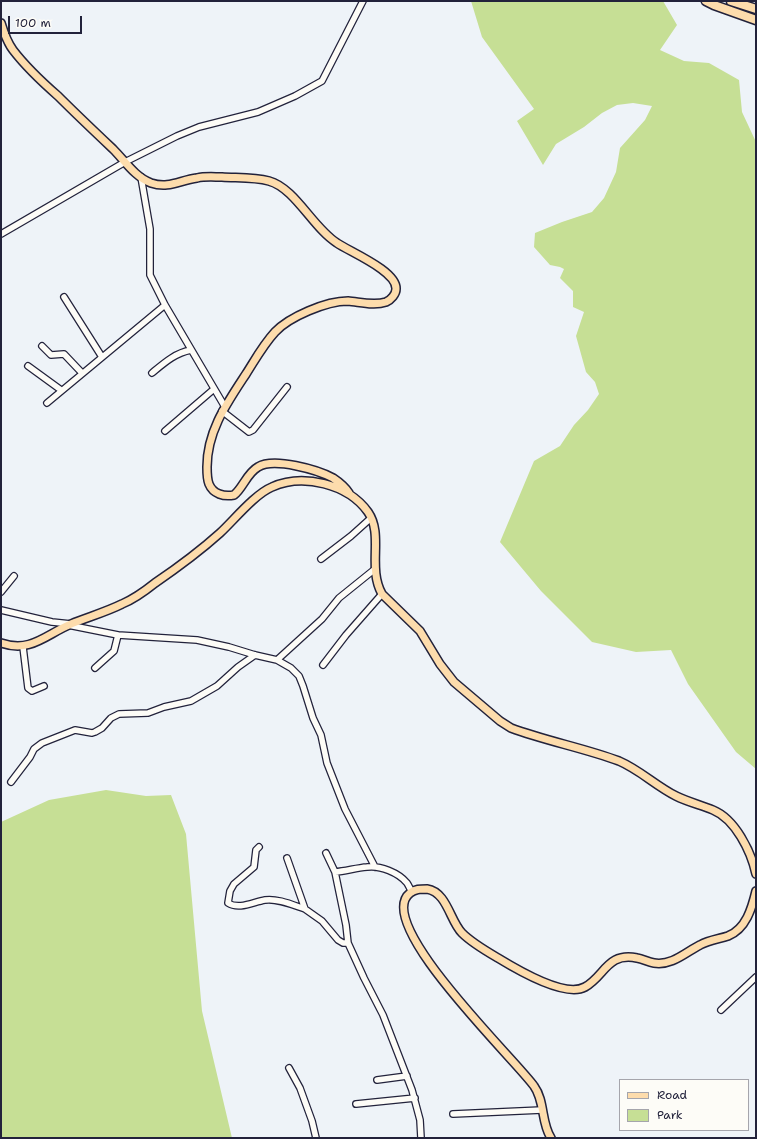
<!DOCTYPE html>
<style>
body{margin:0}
#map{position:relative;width:757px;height:1139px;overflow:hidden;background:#eef3f8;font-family:"Shantell Sans",sans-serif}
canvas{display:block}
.frame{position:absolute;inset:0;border:2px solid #22223b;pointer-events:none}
.legend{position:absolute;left:619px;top:1079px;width:130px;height:52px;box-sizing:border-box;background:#fdfcf7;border:1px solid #a5a5ac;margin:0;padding:5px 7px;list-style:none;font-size:12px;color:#22223b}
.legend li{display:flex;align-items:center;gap:8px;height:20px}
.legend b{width:20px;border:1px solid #a5a5ac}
.scale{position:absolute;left:8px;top:16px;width:74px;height:18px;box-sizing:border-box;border:2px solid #22223b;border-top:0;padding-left:5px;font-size:12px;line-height:14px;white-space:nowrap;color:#22223b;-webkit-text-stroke:3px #fdfcf7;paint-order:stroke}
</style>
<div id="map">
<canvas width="757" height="1139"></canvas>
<div class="frame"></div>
<ul class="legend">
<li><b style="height:5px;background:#fddcac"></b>Road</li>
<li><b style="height:11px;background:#c6df95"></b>Park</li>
</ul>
<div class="scale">100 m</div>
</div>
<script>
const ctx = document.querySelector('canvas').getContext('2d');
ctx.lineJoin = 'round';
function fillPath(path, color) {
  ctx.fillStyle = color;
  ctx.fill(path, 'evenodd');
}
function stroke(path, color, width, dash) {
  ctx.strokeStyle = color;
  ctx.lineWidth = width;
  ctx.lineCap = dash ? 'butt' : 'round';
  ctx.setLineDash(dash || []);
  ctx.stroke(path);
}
const green = new Path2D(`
 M 471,1 L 663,1 L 677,25 L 660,50 L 684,61 L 709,63 L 739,80 L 742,112 L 756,142 L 756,196 L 755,198 L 756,199 L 756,769 L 736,752 L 688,684 L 671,650 L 636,652 L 592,642 L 541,591 L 500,542 L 534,461 L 560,446 L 574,425 L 588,410 L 599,394 L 595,382 L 586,372 L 576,336 L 584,312 L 573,307 L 573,291 L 560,278 L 564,269 L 560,267 L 550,265 L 534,247 L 535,233 L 562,222 L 592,212 L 604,198 L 616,172 L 620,148 L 645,120 L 652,106 L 633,103 L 617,105 L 602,113 L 584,127 L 556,144 L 543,165 L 517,121 L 534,109 L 482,37 Z
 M 106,790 L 146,796 L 171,795 L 186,834 L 202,1011 L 232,1138 L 1,1138 L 1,822 L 49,800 Z`);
const minor = new Path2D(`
 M 141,177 L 150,229 L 150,275 L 165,305 L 225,407
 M 1,234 L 125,162 L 177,136 L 199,127 L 258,112 L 295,96 L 322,81 L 363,1
 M 64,297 L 102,357
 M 42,346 L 51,355 L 64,354 L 82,373
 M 28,366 L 61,390
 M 152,373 C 164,363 175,353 191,350
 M 47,403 L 165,305
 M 222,411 L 249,432 L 253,430 L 287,387
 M 165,431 L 214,389
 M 321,559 L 351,536 L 371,518
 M 1,592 L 14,576
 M 1,610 L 52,622 L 71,624
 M 68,625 L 118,635 L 197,640 L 229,647 L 255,655 L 277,660 L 291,668 L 299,676 L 303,686 L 313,718 L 321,735 L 327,763 L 345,809 L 375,867
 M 23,647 L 28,688 L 32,691 L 44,686
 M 277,660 L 322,619 L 339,598 L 375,569
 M 323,665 L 346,635 L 382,594
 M 95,668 L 114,651 L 118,635
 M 11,782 L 30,757 L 34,749 L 42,743 L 75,730 L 92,733 L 95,732 L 102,728 L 111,718 L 119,714 L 148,713 L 164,707 L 191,701 L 217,686 L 238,667 L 255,655
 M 259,847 L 256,850 L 254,867 L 234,884 L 230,891 L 228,903 C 239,910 253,902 265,900 C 277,898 293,905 305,909
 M 326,853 L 335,872 L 346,925 L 348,943 L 364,978 L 383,1015 L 412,1090 L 420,1120 L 421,1138
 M 287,858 L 305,909 L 322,921 L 338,940 L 343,943 L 348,943
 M 335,872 C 346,871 356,868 367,867 C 380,865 399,873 407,883 C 409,886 410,889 412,892
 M 721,1010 L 756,977
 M 289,1068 L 300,1088 L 312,1121 L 316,1138
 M 377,1080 L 407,1076
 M 356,1104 L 415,1098
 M 453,1114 L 542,1110`);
const major = new Path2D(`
 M 1,23 C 4,33 7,42 13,50 C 26,67 42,82 58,96 C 76,114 95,132 113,149 C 125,161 135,177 151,183 C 169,189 180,180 197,178 C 205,176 214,177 222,177 C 238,178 254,177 269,181 C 295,188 313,228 337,243 C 350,252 397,271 396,289 C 396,294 391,300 386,302 C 374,306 360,302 348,301 C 326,301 289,317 275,332 C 263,345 255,360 246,374 C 227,403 207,431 207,467 C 207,473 207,479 209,484 C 213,494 224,497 234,495 C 243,488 247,473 258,467 C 274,457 318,470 333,478 C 339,482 345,487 349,493
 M 1,643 C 31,653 45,635 71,624 C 88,617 106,612 122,604 C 134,599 145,591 155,583 C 177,568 200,551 220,533 C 234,520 255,494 272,487 C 303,473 348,484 368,512 C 384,535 367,567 382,594 L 420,631 L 440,664 L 454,682 L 500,721 L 511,728 C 546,741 584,748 619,761 C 640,770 656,786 676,796 C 688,802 701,805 713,810 C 735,819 751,851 756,874
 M 551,1138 C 541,1123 545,1101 534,1086 C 516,1060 372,923 410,893 C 415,889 420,889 427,889 C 447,892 450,921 462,933 C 472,943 486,951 498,958 C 516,969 565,998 585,987 C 605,976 607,952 637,958 C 643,959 648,962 654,963 C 672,966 686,952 700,945 C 709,940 719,939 728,936 C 746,929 752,908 756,891`);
const highway = new Path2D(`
 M 706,1 L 714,5 L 756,20
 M 731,1 L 756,9`);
fillPath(green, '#c6df95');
stroke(minor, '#22223b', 8);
stroke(major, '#22223b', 10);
stroke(highway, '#22223b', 11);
stroke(minor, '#fdfcf7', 5.5);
stroke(major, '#fddcac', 7);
stroke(highway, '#fddcac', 8);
</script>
